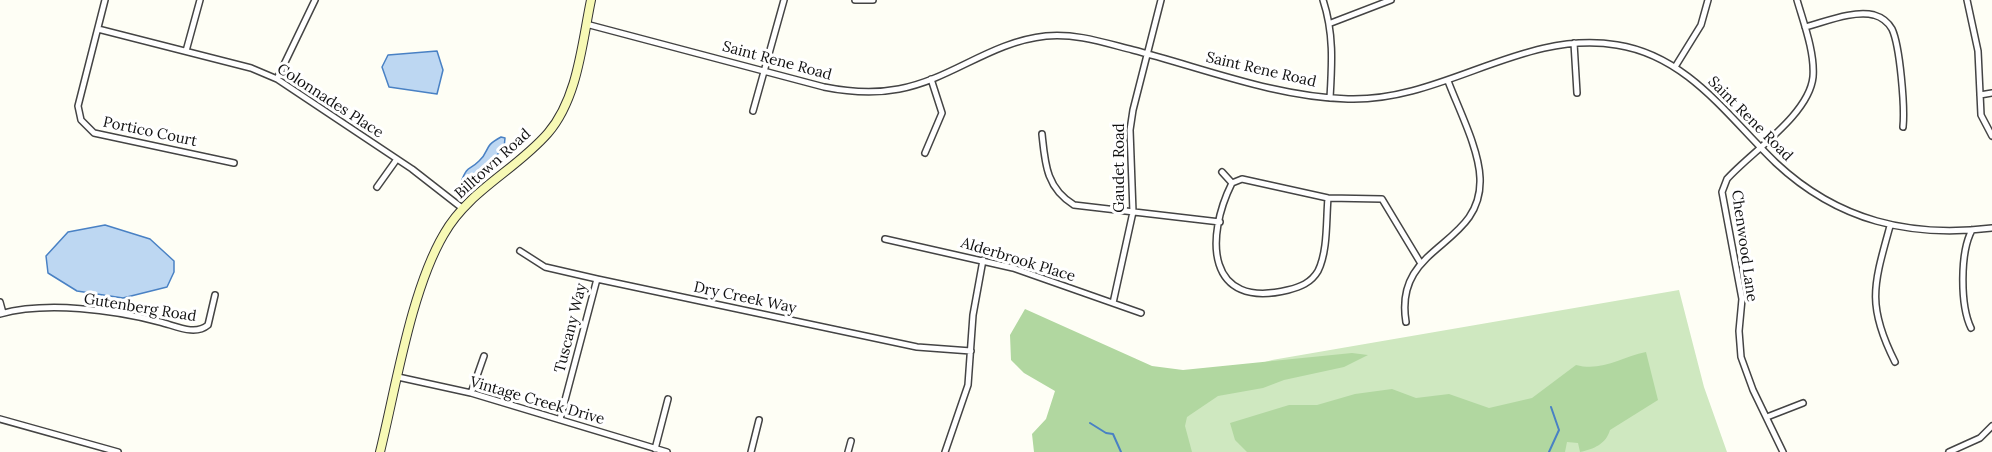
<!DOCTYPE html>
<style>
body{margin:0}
canvas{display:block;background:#fefef5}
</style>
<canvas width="1992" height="452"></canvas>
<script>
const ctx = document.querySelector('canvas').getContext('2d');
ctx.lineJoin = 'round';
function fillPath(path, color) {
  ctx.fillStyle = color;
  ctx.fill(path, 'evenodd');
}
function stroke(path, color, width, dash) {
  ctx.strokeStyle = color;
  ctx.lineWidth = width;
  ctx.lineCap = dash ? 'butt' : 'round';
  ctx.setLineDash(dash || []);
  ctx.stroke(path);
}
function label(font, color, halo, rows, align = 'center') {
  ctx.font = font + ' Lora,serif';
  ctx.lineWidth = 6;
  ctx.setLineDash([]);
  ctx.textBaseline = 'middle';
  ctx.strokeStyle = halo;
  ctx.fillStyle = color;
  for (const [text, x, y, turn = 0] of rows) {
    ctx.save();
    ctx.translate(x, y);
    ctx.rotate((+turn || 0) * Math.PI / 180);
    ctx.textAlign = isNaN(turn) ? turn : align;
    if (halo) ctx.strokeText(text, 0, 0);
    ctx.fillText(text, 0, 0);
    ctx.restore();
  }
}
const green = new Path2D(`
 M 1679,290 L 1704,387 L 1727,452 L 1040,452 L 1040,427 L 1272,360 Z`);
const forest = new Path2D(`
 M 1025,309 L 1152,366 L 1183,370 L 1352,353 L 1368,355 L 1344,367 L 1284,380 L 1263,388 L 1218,396 L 1187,417 L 1185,426 L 1192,452 L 1034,452 L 1032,434 L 1046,419 L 1055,391 L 1024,373 L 1011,360 L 1010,335 Z
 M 1646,352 L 1658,400 L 1610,430 C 1606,444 1594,449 1580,452 L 1578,443 L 1567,442 L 1565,452 L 1247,452 L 1235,440 L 1230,423 L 1289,405 L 1317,405 L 1355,394 L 1392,389 L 1416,398 L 1449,394 L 1489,408 L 1532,398 L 1576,365 C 1602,372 1621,357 1646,352 Z`);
const water = new Path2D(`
 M 437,51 L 443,70 L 437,94 L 389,87 L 382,67 L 388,55 Z
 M 501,137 L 505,138 L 504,148 L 469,182 L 461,182 C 468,164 469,171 479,161 C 491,150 482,147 501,137 Z
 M 105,225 L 150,239 L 174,261 L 174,272 L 167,287 L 123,298 L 77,291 L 48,273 L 46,256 L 68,232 Z`);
const stream = new Path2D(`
 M 1090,423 L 1106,433 L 1113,434 L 1121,452
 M 1549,452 L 1559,430 L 1551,407`);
const minor = new Path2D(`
 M 105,0 L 78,106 L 81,120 L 94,133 L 234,163
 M 855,0 L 873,0
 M 1323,0 C 1334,33 1332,64 1330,98
 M 1967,0 L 1978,51 L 1981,115 L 1992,136
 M 1331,23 L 1391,0
 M 586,24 L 824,87 C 849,92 873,94 899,89 C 952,79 990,42 1046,36 C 1076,33 1105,43 1133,50 C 1203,68 1275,97 1348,99 C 1443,102 1523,29 1617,45 C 1688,56 1728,117 1776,163 C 1838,221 1910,238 1992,228
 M 1805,27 C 1825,22 1853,10 1874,15 C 1881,17 1888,22 1892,29 C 1900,46 1905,107 1903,127
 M 98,29 L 251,68 L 277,79 L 412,169 L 462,208
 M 1574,43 L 1577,93
 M 186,51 L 200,0
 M 1675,67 L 1701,25 L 1708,0
 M 277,79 L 315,0
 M 1980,95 L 1992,93
 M 753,111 L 784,0
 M 1042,134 C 1045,163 1046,188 1074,205 L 1220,222
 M 925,153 L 942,113 L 931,79
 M 1222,172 L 1232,183
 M 1232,183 C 1205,237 1206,310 1288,290 C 1300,287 1311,283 1318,271 C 1328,251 1326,220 1328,198
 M 1232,183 L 1242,179 L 1328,198 L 1382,199 L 1420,262
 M 377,187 L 397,159
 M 1890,226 C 1874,284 1866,305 1895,362
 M 885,239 L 1013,268 L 1141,313
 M 520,251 L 545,267 L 597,279 L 917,347 L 971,351
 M 0,302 L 3,313
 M 1113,303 L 1133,212 L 1130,130 L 1133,110 L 1161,0
 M 0,314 C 47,301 113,310 160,322 C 176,326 195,336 208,325 L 215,295
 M 1406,322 C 1393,243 1483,248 1480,178 C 1479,149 1459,110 1448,81
 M 1971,328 C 1960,305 1960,252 1972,230
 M 398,377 L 471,393 L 667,452
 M 471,393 L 484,356
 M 1767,417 L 1803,403
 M 0,419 L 118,452
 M 560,419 L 597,279
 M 655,449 L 668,399
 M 751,452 L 759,420
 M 848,452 L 851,441
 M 945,452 L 968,385 L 973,315 L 983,260
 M 1783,452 L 1753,390 L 1741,357 L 1739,331 L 1742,299 L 1722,192 L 1727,179 C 1751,152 1809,115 1813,77 C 1815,53 1804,24 1797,0
 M 1949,452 L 1980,438 L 1992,426`);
const secondary = new Path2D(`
 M 380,452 C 396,387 411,290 444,234 C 468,191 516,170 548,133 C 578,98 582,43 591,0`);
const streetNames = [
 ["Saint Rene Road",777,61,15],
 ["Saint Rene Road",1261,70,13],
 ["Colonnades Place",330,101,33],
 ["Saint Rene Road",1750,119,45],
 ["Portico Court",150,132,12],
 ["Billtown Road",493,164,-42],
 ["Gaudet Road",1120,168,-90],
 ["Chenwood Lane",1744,246,82],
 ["Alderbrook Place",1018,260,17],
 ["Dry Creek Way",745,298,12],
 ["Gutenberg Road",140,308,9],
 ["Tuscany Way",571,328,-76],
 ["Vintage Creek Drive",537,401,16]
];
fillPath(green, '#cfe8c0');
fillPath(forest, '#b1d7a0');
fillPath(water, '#bdd7f2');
stroke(water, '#4981c4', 1.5);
stroke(stream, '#4981c4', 2);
stroke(minor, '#444', 8);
stroke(secondary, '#333', 10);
stroke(minor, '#fff', 5);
stroke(secondary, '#f7f9b5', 8);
label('15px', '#111', '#fff', streetNames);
</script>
